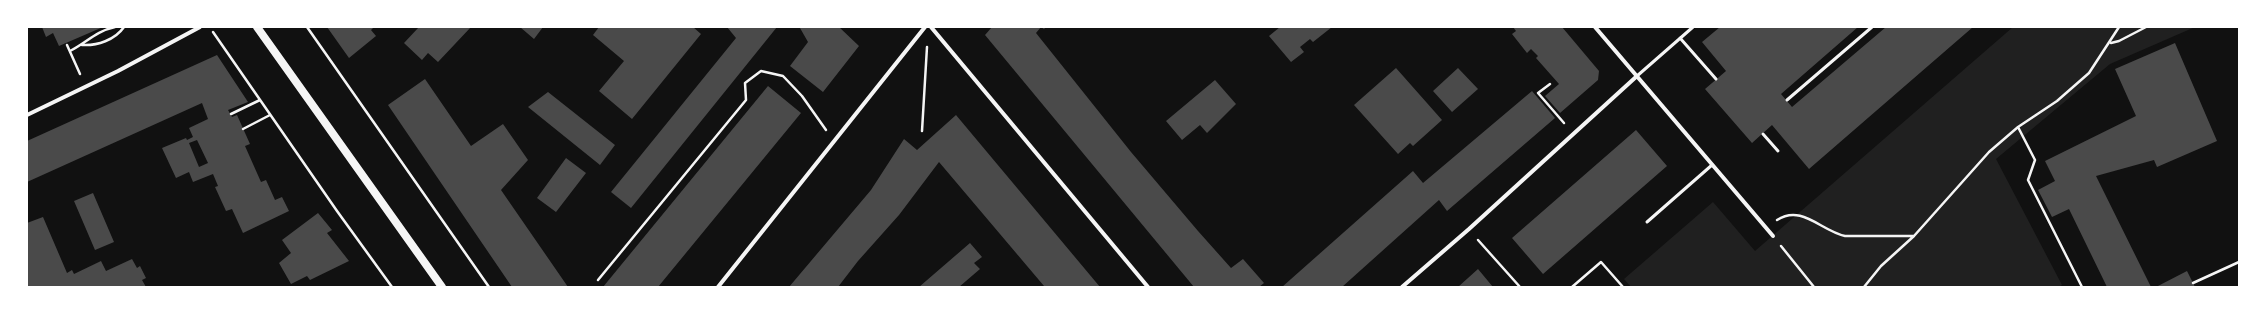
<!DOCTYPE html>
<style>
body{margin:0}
#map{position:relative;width:2266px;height:314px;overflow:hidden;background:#111;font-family:"Work Sans",sans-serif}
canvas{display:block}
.frame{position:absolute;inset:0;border:28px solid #fff;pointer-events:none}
</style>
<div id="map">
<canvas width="2266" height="314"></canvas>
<div class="frame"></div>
</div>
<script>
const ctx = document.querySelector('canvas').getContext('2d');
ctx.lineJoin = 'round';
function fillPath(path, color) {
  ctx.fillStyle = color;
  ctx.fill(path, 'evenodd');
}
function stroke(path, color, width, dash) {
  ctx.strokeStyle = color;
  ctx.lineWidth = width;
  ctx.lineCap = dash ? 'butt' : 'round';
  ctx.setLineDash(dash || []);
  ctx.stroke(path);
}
const green = new Path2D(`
 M 2013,27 L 2195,27 L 2110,64 L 1996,159 L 2062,285 L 2058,287 L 1631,287 L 1624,279 L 1713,202 L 1755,251 Z`);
const building = new Path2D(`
 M 42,27 L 103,27 L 59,46 L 53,33 L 46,37 Z
 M 327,27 L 374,27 L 371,30 L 376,36 L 349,58 Z
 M 419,27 L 471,27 L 438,62 L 428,53 L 422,60 L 404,43 Z
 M 520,27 L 543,27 L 534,39 Z
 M 599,27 L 693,27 L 701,34 L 632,119 L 599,91 L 624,61 L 593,35 Z
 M 727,27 L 777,27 L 631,208 L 611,192 L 736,38 Z
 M 802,27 L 839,27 L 859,46 L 823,92 L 790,66 L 808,42 L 800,28 Z
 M 992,27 L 1046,27 L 1044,29 L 1041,27 L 1036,33 L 1131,152 L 1198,231 L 1231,268 L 1243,259 L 1264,283 L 1259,287 L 1194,287 L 985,35 Z
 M 1280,27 L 1332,27 L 1313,42 L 1310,39 L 1300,47 L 1304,52 L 1291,62 L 1269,36 Z
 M 1513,27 L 1562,27 L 1599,71 L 1598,80 L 1560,113 L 1545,96 L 1559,84 L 1536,58 L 1538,56 L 1531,49 L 1527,53 L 1512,34 L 1516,31 Z
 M 1720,27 L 1858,27 L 1781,94 L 1792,107 L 1886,27 L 1973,27 L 1809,169 L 1772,125 L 1752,143 L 1705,89 L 1726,71 L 1702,42 Z
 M 2175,43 L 2217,141 L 2157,167 L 2154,160 L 2096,176 L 2151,287 L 2107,287 L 2069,209 L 2052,217 L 2038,190 L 2055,181 L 2045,161 L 2136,116 L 2115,69 Z
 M 217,55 L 248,102 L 228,110 L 232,117 L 237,115 L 250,144 L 245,146 L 261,182 L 266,180 L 275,200 L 282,197 L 289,211 L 243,233 L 232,209 L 226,211 L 215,187 L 218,186 L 213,174 L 193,182 L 189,172 L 176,178 L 162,148 L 186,138 L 187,140 L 193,137 L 189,128 L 208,119 L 202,103 L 27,182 L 27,141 ZM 197,140 L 208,163 L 199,167 L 189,143 Z
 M 1396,68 L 1442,120 L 1413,146 L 1410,143 L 1398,154 L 1354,105 Z
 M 1458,68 L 1478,89 L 1452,112 L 1433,91 Z
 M 425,79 L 471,146 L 503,124 L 528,160 L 501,190 L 568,287 L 512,287 L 437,177 L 388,105 Z
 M 1215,80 L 1236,104 L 1207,133 L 1200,125 L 1182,140 L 1166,121 Z
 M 768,86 L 801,113 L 658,287 L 603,287 Z
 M 1532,91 L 1555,118 L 1447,211 L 1439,200 L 1342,287 L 1282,287 L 1413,171 L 1423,183 Z
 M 548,92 L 615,145 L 600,165 L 528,107 Z
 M 956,115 L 1100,287 L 1042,287 L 1044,286 L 939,162 L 899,215 L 858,261 L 838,287 L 789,287 L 871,190 L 904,139 L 917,150 Z
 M 1636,130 L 1667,166 L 1543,274 L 1512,238 Z
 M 566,158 L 586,173 L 556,212 L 537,198 Z
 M 93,193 L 114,242 L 95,250 L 74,201 Z
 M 318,213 L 332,230 L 327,233 L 349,261 L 310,280 L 307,276 L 291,284 L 279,263 L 291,253 L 282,240 Z
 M 43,217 L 67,273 L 72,270 L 74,274 L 101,261 L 106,271 L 132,259 L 137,268 L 140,266 L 146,278 L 142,280 L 146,287 L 27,287 L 27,223 Z
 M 970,243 L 982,257 L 974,263 L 980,269 L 959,287 L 919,287 Z
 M 1478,269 L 1493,287 L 1458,287 Z
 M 2187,271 L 2195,287 L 2156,287 Z`);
const path = new Path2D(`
 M 307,27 L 489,287
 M 213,32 L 337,211 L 392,287
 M 2111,43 L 2119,41 L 2146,27
 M 67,45 L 80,74
 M 82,45 C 97,46 115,40 124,27
 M 70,51 C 86,43 96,31 115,27
 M 1550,84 L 1538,93 L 1564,123
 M 231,114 L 260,100
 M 2018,127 L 2035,160 L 2028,180 L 2082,287
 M 243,129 L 270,115
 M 922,131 L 927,47
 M 1777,220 C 1802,204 1821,231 1845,236 L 1913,236
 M 1478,240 L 1520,287
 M 1781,246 L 1814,287
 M 598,280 L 746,100 L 745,83 L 761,71 L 783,76 L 802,96 L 826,130
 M 2193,283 L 2239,262
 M 1572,287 L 1601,262 L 1623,287
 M 1864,287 L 1881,266 L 1914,236 L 1989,152 L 2018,127 L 2057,101 L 2089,73 L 2119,27`);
const service = new Path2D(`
 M 1680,38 L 1716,79
 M 1637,76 L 1693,27
 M 1787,100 L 1872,27
 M 1763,134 L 1778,151
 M 1647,222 L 1712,165`);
const minor = new Path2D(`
 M 931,27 L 1148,287
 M 1595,27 L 1773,236
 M 27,115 L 118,71 L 200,27
 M 718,287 L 925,27
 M 1402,287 L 1469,229 L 1637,76`);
const secondary = new Path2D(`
 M 257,27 L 442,287`);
fillPath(green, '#202020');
fillPath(building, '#4a4a4a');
stroke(path, '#f5f5f5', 2.5);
stroke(service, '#f5f5f5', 3);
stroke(minor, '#f5f5f5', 4);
stroke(secondary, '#f5f5f5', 8);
</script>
